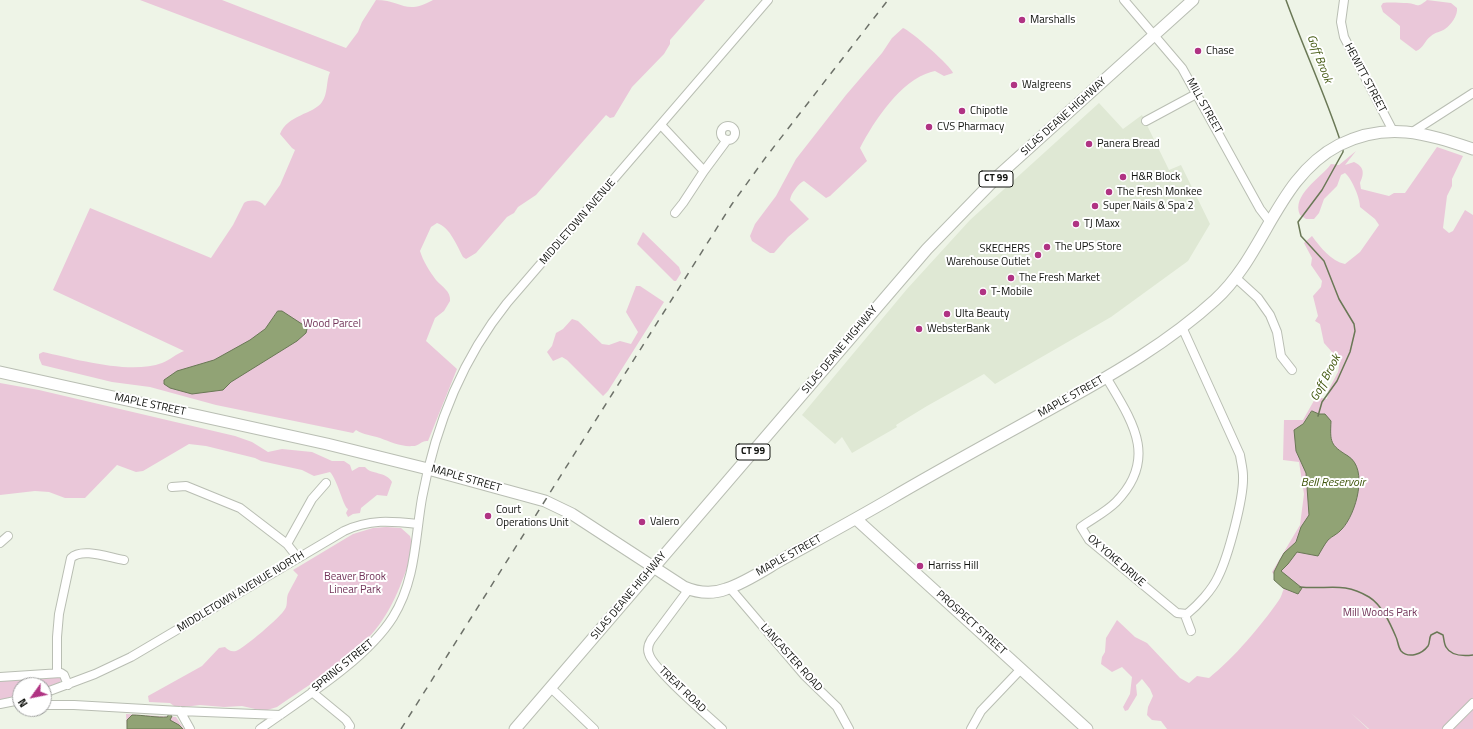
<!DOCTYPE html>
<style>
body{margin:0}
#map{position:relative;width:1473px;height:729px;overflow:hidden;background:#eef4e7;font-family:"Titillium Web",sans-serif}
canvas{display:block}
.north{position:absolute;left:12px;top:677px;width:40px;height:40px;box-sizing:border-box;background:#fff;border:1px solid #9fa09f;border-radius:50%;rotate:237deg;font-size:11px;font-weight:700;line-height:16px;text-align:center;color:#10120e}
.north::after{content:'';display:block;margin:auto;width:14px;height:18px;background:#b03383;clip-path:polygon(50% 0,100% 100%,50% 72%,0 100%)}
</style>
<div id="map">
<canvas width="1473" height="729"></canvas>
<div class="north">N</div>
</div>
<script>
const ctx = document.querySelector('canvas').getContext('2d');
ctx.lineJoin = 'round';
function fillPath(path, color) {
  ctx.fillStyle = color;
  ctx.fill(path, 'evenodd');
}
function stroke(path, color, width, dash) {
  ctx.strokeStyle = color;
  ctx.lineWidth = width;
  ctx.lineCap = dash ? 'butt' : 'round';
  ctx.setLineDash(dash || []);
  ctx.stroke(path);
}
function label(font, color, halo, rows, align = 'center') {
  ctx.font = font + ' "Titillium Web",sans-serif';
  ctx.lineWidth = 4;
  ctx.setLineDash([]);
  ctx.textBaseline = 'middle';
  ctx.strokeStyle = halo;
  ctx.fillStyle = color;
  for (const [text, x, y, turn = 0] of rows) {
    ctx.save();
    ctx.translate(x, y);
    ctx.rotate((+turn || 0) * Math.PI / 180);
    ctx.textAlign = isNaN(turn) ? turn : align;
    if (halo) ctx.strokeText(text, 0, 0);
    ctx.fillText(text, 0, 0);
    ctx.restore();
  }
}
const built = new Path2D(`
 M 1099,103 L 1123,129 L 1142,115 L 1169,170 L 1181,165 L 1210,224 L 1188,261 L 1111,317 L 995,384 L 984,374 L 927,406 L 896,425 L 897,427 L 852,453 L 842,437 L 835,444 L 802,415 L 907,289 L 970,220 Z`);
const green = new Path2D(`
 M 140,0 L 222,0 L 346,48 L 358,32 L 362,22 L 376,0 C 402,0 405,16 433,0 L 705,0 L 670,40 L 670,44 L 664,54 L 632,87 L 614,117 L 610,118 L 606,115 L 536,195 L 518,207 L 514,213 L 507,217 L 476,253 L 466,259 L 463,257 C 457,246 450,227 437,223 L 431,227 L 420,251 C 423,261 430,272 436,280 C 442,287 451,291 450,301 L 444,311 L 435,318 L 426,341 L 457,369 L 428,441 C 422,440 419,446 413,446 C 401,447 391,442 380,438 C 371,435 364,435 356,430 L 353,433 L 216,405 L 150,387 L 112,382 L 42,365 L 39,358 L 39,354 L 43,352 C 75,359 131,375 162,363 C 170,360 176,354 184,351 L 53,290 L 90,208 L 211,258 L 233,225 L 244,203 C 250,199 260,200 265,206 L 280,185 L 295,150 L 292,148 L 280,134 C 287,115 314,114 322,102 C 328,94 326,81 330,72 Z
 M 1427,0 L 1451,3 L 1457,8 C 1458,15 1451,25 1445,29 C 1441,32 1435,32 1431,36 C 1424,41 1424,48 1416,51 L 1400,39 L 1400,26 L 1383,12 L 1381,6 L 1383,3 C 1390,2 1400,3 1407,3 C 1419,4 1416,9 1427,0 Z
 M 903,28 C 910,30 952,67 953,73 L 944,76 L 935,71 L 931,72 C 901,80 874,121 860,148 L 867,161 L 830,196 L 826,198 L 804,181 C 799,183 791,193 790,200 L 809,219 L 788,237 L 774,253 L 770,253 L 752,241 L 750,236 L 755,224 L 776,196 L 796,159 L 846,95 L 882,53 L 892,38 Z
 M 1437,147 L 1463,156 L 1452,179 L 1452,186 L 1447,196 L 1443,228 L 1449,233 L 1453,231 L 1465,210 L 1473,215 L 1473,729 L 1369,729 L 1351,713 L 1368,729 L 1167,729 L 1161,721 L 1152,720 L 1147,715 L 1148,707 L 1153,696 L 1150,689 L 1142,679 L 1136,685 L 1137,695 L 1128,710 L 1125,711 L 1123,707 L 1130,694 L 1132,677 L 1122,667 L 1112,672 L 1101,664 L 1102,657 L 1105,652 L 1106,638 L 1117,620 L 1135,637 L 1147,643 L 1180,678 L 1189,683 L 1197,676 L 1209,678 C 1234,658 1261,626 1279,600 C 1282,596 1282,592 1284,589 L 1272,572 L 1300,525 L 1304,494 L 1299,462 L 1283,460 L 1284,420 L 1303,420 L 1316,397 L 1327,399 L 1329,389 L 1338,372 L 1340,361 L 1324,343 L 1320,324 L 1315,321 L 1318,316 L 1313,296 L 1321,287 L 1322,281 L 1311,265 L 1312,258 L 1304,243 L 1312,236 C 1320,247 1331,261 1345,264 L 1360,252 L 1379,225 L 1375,219 L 1360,207 C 1360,198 1352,179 1345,173 L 1341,175 L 1337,186 L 1324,199 L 1319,213 L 1314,219 L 1306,219 L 1300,215 C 1291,195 1321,178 1331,164 L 1339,165 L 1356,151 L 1345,165 L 1354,162 C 1365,167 1364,174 1360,183 L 1361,189 L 1389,196 L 1394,193 L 1405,193 Z
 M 643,232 L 679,267 L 681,273 L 676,281 L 674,281 L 637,244 Z
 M 636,286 L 640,286 L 664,302 L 608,391 L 603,396 L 567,360 L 562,357 L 553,361 L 547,352 L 552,346 L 556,333 L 563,329 L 572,319 L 578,321 L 602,344 L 609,345 L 620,341 L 631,344 L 638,332 L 626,312 Z
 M 0,383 L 39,390 L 235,436 L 252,442 L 268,452 L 282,449 L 312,452 L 332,461 L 344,461 L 350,465 L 352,471 L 359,467 L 365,467 C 371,475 386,471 392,482 L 387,496 L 377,495 L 361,508 L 360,513 L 353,514 L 348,517 L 346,513 L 348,509 C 343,506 338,481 330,472 L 314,476 L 302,470 L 261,461 L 255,458 L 206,446 L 189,444 L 143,471 L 136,472 L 117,465 L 85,498 L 65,498 L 49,492 L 35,491 L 0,495 Z
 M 386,527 L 401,528 L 410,536 C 415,549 407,569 402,581 C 396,597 389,611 379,625 C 354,659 311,683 277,707 L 264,711 L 242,706 L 224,707 L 200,705 L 184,707 L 174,706 L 170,703 L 149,702 L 148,696 L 202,666 L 219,648 L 225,647 C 228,650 231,652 236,651 C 243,649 282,616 285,609 C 288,605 286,599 288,594 C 291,588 295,581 298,575 L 293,570 L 353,534 L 373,528 Z
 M 57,676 L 62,679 L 59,683 L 44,689 L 44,685 L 20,685 L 20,696 L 0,702 L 0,680 Z
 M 126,714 L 176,717 L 184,729 L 127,729 Z`);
const water = new Path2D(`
 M 278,311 L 282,311 L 305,326 L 307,329 L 306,333 L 297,341 L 231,382 L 223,390 L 192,394 L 170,388 L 164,384 L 164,380 L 177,371 L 214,360 L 250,340 L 265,329 Z
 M 1312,411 L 1319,414 L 1325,414 L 1331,421 C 1330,442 1330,445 1348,456 C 1369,469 1356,514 1342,529 C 1338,534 1332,536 1328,540 C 1324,545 1321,551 1318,556 L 1297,552 L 1288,564 L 1281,571 L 1302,588 L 1298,594 L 1283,588 L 1274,580 L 1274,572 L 1280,560 L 1284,553 L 1296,542 L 1301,527 L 1309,515 L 1306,473 L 1296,451 L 1294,430 L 1303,424 Z
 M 169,714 L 172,716 L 170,720 L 179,725 L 183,729 L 127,729 L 127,720 L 132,715 C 143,715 158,718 167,717 Z`);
const stream = new Path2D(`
 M 1286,0 C 1303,47 1324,92 1340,140
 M 1318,416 L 1322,402 L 1337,381 L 1350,352 L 1355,331 L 1354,324 L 1339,299 L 1324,261 L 1301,236 L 1298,222 L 1322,190 L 1343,152 L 1343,147
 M 1300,587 C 1327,590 1343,581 1369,597 C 1382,605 1390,623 1396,637 C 1398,641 1398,647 1401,651 C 1409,659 1422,654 1428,646 C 1430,643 1429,638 1431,635 L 1437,632 L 1443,635 C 1444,639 1444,644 1446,647 C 1451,656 1465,656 1473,655`);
const minor = new Path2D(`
 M 1124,0 L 1182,68 L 1260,209 L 1270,222
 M 1344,0 L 1341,22 L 1344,37 L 1393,131
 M 1146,121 L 1198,93
 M 661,125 L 704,171 L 683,203 L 675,213
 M721 133a7 7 0 1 1 14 0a7 7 0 1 1-14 0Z
 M 1414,131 L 1473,93
 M 704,171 L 727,140
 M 1236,278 L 1258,298 L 1270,315 L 1277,332 L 1281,356 L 1292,370
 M 1106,377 C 1132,421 1159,458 1116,502 C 1106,512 1092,519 1081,527 L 1089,540 L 1177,613 L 1187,614 C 1198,605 1212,590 1218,577 C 1228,557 1244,498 1243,476 C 1243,469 1241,462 1240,455 L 1182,327
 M 172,487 L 186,486 L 240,508 L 287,544 L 298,558
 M 0,543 L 8,536
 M 287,544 L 312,499 L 326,483
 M 730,588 L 805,676 L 837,707 L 849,729
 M 689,589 L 651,640 C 648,645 647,649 649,654 C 653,669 708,716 722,729
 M 1185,615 L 1191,631
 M 57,672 L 57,637 L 59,614 L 71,558 C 82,547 110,558 124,560
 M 0,677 L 61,673 L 64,675 L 68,685
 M 551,688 L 594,729
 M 312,692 L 346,720 L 350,726 L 349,729
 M 44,693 L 95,674 L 131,657 L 344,531 C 369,519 391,521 418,524
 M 0,704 L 20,700
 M 44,705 L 74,705 L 180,711 L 280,715
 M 180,711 L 190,729
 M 260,729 C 302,699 366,660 393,617 C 416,580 415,538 422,498 C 435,428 462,359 507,303 L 768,0
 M 971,729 L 981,711 L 1021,669
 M 1447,729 L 1473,703`);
const major = new Path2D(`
 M 0,372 L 327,444 L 428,469 L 545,501 L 572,514 L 684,587 C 698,593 713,594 726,589 C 745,583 764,570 781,560 C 817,540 854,520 890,499 C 946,466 1004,435 1061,403 C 1115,373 1169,342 1215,300 C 1265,255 1277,177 1339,145 C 1387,121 1425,133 1473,149
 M 856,519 L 1087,729
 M 515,729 L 927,249 L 999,175 L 1193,0`);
const rail = new Path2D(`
 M 401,729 L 732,204 L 766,157 L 888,0`);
const markers = [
 [1022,20,4,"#b03383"],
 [1198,51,4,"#b03383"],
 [1014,85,4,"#b03383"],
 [962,111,4,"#b03383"],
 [929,127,4,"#b03383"],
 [1089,144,4,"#b03383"],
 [1123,177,4,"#b03383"],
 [1109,192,4,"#b03383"],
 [1095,206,4,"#b03383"],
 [1076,224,4,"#b03383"],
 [1047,247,4,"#b03383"],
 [1038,255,4,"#b03383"],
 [1011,278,4,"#b03383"],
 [983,292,4,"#b03383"],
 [947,314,4,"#b03383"],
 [919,329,4,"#b03383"],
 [488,516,4,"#b03383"],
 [642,522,4,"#b03383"],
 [920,566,4,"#b03383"]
];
const shields = [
 [996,179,34],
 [753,452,34]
];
const shieldNames = [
 ["CT 99",996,179],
 ["CT 99",753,452]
];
const poiNames = [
 ["Marshalls",1030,20],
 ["Chase",1206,51],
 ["Walgreens",1022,85],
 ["Chipotle",970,111],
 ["CVS Pharmacy",937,127],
 ["Panera Bread",1097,144],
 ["H&R Block",1131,177],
 ["The Fresh Monkee",1117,192],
 ["Super Nails & Spa 2",1103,206],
 ["TJ Maxx",1084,224],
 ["The UPS Store",1055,247],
 ["SKECHERS",1030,249,"right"],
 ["Warehouse Outlet",1030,262,"right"],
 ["The Fresh Market",1019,278],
 ["T-Mobile",991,292],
 ["Ulta Beauty",955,314],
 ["WebsterBank",927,329],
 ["Court",496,510],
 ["Operations Unit",496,523],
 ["Valero",650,522],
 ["Harriss Hill",928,566]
];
const streetNames = [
 ["HEWITT STREET",1365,78,62],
 ["MILL STREET",1204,106,61],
 ["SILAS DEANE HIGHWAY",1064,117,-42],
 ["MIDDLETOWN AVENUE",578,222,-49],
 ["SILAS DEANE HIGHWAY",840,350,-50],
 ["MAPLE STREET",1071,397,-29],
 ["MAPLE STREET",150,405,12],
 ["MAPLE STREET",466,479,16],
 ["MAPLE STREET",789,556,-29],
 ["OX YOKE DRIVE",1116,561,41],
 ["MIDDLETOWN AVENUE NORTH",241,592,-31],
 ["SILAS DEANE HIGHWAY",629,596,-50],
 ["PROSPECT STREET",971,623,42],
 ["LANCASTER ROAD",791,658,48],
 ["SPRING STREET",343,666,-39],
 ["TREAT ROAD",682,690,44]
];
const parkNames = [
 ["Wood Parcel",332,324],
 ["Beaver Brook",355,577],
 ["Linear Park",355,590],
 ["Mill Woods Park",1380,613]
];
const waterNames = [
 ["Goff Brook",1319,59,69],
 ["Goff Brook",1326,378,-62],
 ["Bell Reservoir",1333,483]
];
fillPath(built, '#dfe8d4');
fillPath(green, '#eac7d9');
fillPath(water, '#91a375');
stroke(water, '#6a7856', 1);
stroke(stream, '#6a7856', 1.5);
stroke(minor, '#b9beb3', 10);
stroke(major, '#b9beb3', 13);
stroke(minor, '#fff', 8);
stroke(major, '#fff', 11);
stroke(rail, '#6d7169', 1.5, [7, 7]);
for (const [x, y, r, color] of markers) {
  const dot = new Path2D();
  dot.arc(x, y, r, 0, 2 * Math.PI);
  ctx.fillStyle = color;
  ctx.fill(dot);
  stroke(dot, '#fff', 1.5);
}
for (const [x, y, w] of shields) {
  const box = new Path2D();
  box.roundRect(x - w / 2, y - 8, w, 16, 3);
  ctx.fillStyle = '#fff';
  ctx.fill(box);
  stroke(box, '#10120e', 1);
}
label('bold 10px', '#10120e', null, shieldNames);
label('11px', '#10120e', '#fff', poiNames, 'left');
label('11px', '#10120e', '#fff', streetNames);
label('11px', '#723459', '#fff', parkNames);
label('italic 12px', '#40560d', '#fff', waterNames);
</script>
